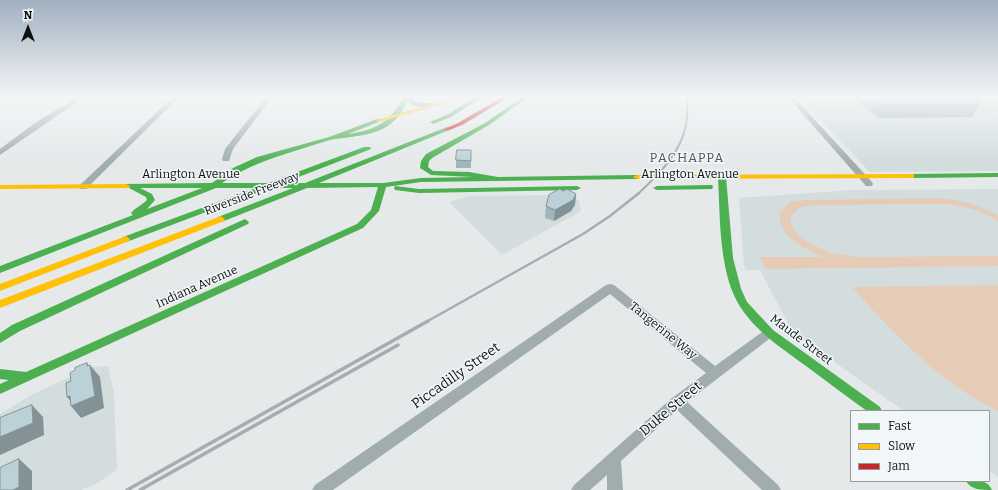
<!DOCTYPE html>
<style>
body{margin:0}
#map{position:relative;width:998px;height:490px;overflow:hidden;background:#e5e9ea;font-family:Bitter,serif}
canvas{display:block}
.legend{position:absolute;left:850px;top:410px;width:140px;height:72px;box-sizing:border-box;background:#f1f7f9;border:1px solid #979b9d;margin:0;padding:5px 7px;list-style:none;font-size:12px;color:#101212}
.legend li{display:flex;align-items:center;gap:8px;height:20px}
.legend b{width:20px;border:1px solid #979b9d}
.north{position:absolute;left:8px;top:8px;width:40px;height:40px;-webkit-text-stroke:3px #f1f7f9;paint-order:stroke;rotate:0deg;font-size:11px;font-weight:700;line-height:16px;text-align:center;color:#101212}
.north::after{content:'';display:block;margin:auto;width:14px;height:18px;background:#101212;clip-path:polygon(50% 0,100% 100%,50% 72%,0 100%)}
</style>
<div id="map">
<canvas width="998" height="490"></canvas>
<ul class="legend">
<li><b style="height:5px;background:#4caf50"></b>Fast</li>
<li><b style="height:5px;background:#ffc107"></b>Slow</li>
<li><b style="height:5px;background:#c62828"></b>Jam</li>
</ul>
<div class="north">N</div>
</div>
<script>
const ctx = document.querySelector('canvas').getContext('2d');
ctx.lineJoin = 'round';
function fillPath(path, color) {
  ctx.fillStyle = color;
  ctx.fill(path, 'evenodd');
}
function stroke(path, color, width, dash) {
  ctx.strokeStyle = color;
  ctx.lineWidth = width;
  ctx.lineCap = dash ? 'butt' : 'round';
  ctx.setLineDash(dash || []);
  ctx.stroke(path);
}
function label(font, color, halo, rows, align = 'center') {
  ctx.font = font + ' Bitter,serif';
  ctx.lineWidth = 3;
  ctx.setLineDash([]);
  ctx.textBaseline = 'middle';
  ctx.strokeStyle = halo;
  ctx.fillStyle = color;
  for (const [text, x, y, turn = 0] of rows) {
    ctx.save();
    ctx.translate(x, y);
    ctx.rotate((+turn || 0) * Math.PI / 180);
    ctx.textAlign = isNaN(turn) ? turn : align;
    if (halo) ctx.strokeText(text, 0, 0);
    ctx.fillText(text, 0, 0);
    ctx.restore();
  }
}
const built = new Path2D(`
 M 797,96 L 994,96 L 998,98 L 998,171 L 870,172 Z
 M 998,189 L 998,477 L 989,471 L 989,411 L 904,411 L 793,333 L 760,270 L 746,270 L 744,266 L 739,198 L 852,190 Z
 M 558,195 L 579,200 L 581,211 L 502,255 L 449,202 L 469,196 Z
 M 108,366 L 114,393 L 117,470 L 94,485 L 81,490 L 0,490 L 0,414 L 33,394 L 91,367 Z`);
const green = new Path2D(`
 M 938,198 C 959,200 980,205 998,215 L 998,221 C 982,210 963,206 944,204 L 811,205 L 799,208 L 792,215 L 790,222 L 793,229 L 807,242 L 831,253 L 857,257 L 998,256 L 998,266 L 765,269 L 759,257 L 822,257 C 804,247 777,237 780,212 L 792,201 L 804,200 Z
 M 998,285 L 998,411 C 940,383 894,334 852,287 Z`);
const street = new Path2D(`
 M 79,96 L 86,96 L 0,155 L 0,149 L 35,123 Z
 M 174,96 L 180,96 L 86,189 L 80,189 L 79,187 L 80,185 Z
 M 267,96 L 273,96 L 233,149 L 229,161 L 223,161 L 222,159 L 225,149 Z
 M 787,96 L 793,96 L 872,182 L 873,184 L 872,186 L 866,186 Z
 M 610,284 L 614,285 L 715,366 L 765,330 L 769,328 L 773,330 L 775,333 L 773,336 L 687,402 L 778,485 L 781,490 L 762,490 L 677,410 L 621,461 L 623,490 L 607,490 L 607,475 L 590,490 L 571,490 L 574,485 L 672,398 L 706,373 L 610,294 L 333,490 L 312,490 L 315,485 L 606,285 Z`);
const fast = new Path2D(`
 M 403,96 L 409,96 L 416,102 L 430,103 L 433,105 C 426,110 413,107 407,101 C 403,110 398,119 389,125 C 372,137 350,136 330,140 C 319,143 308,147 298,150 C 269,159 247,166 222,183 L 268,183 L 364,147 L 370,147 L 371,149 L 283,183 L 305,183 L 447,127 L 450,129 L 449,130 L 319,183 L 383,183 L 421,178 L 473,177 L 431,175 L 420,168 L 421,161 L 426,154 L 485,123 L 524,96 L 530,96 L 489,125 L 432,158 L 429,161 L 428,167 L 433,171 L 469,172 L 498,177 L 637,175 L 641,177 L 637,179 L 421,182 L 386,187 L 379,211 L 363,228 L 0,394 L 0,384 L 9,380 L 0,379 L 0,369 L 26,372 L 357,224 L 371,210 L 378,187 L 307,188 L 224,221 L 221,222 L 217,219 L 218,217 L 293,188 L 270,188 L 129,241 L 126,242 L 122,239 L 123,237 L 256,188 L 216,188 L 0,273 L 0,266 L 133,215 L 131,213 C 135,208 142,205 147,200 L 146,197 L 129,188 L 123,188 L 122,186 L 123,184 L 212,183 L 233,168 L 257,157 L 329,137 L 377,119 L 381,119 L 381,121 L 348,134 C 376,130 392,122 403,96 ZM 140,188 L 202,188 L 147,209 L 155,200 L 152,194 Z
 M 477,96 L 484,96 L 451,117 L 433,124 L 430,122 L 447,115 Z
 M 998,173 L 998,177 L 911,178 L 907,176 L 911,174 Z
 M 719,175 L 725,175 L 726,177 L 733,258 L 741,289 L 747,302 L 773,330 L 880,407 L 882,411 L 867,411 C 846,396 826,381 806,366 C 776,344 744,324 731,288 C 719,253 720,214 718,177 Z
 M 709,185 L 712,185 L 713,187 L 712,189 L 657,190 L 653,188 L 657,186 Z
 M 395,186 L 419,189 L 577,186 L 581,188 L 577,190 L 419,193 L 395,190 L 394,188 Z
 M 245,219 L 249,222 L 248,224 L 20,331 L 0,343 L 0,333 L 12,325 Z
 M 966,481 C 977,481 987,479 992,490 C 981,490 971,490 966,481 Z`);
const slow = new Path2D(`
 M 453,96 L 460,96 L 439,105 L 379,122 L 376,120 L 435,103 Z
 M 911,174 L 914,174 L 914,178 L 637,179 L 633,177 L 637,175 Z
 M 126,184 L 130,186 L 129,188 L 0,189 L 0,185 Z
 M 221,216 L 225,219 L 224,221 L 0,308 L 0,300 Z
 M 126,236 L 130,239 L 129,241 L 0,291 L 0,284 Z`);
const jam = new Path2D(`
 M 504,96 L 511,96 L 462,125 L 447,131 L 444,129 L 458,123 Z`);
const railFar2 = new Path2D(`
 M 638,194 C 658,175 682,152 686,124 C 688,115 687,105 687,96`);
const railFar1 = new Path2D(`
 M 426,322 L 583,234 L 610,216 L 639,193`);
const rail = new Path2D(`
 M 127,490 L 428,321
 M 140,490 L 398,345`);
const wall = new Path2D(`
 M 852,96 L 967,96 L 980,104 L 972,117 L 878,118 Z
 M 471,150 L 471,168 L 456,168 L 456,160 Z
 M 563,191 L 576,194 L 575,205 L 571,211 L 554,221 L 545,218 L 546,206 Z`);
const shadedWall = new Path2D(`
 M 576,194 L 575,205 L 571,211 L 554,221 L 555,210 Z
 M 87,363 L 91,369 L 90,365 L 100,377 L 104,408 L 81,418 L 71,406 L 74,405 L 67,397 L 87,366 Z
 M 32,405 L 43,417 L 44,435 L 0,455 L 0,437 Z
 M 19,459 L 32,471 L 32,490 L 13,490 Z`);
const building = new Path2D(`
 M 873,96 L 967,96 L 980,104 L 885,105 Z
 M 457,150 L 471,150 L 471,161 L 456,160 Z
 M 560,189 L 563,191 L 567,189 L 576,194 L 573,200 L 555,210 L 546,206 L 549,195 Z
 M 87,363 L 87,366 L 90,365 L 95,396 L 71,406 L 70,396 L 67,397 L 66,383 L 71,381 L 70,373 L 75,370 L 75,368 Z
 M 32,405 L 33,423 L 0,437 L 0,418 Z
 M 19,459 L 19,487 L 13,490 L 0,490 L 0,468 Z`);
const streetNames = [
 ["Arlington Avenue",191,175],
 ["Arlington Avenue",690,175],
 ["Riverside Freeway",252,194,-21],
 ["Indiana Avenue",197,287,-24],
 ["Tangerine Way",663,331,39],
 ["Maude Street",801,340,37]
];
const neighbourhoodNames = [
 ["PACHAPPA",687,158]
];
const nearStreetnames = [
 ["Piccadilly Street",456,376,-35],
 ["Duke Street",671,409,-40]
];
fillPath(built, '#d3ddde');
fillPath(green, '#e6ccb7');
fillPath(street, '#a0acae');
fillPath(fast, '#4caf50');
fillPath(slow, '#ffc107');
fillPath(jam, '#c62828');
stroke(railFar2, '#a5adae', 2);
stroke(railFar1, '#a5adae', 2.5);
stroke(rail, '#a5adae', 3.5);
fillPath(wall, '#a1b4b9');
fillPath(shadedWall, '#839296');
fillPath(building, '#bbd1d7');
stroke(building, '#839296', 1);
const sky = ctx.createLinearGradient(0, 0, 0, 164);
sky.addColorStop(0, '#a1b0c0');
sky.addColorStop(0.59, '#f3f5f6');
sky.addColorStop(1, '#f3f5f600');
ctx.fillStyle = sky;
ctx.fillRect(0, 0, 998, 164);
label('12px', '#101212', '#f1f7f9', streetNames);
ctx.letterSpacing = '1px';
label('13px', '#535859', '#f1f7f9', neighbourhoodNames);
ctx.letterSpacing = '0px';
label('14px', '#101212', '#f1f7f9', nearStreetnames);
</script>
